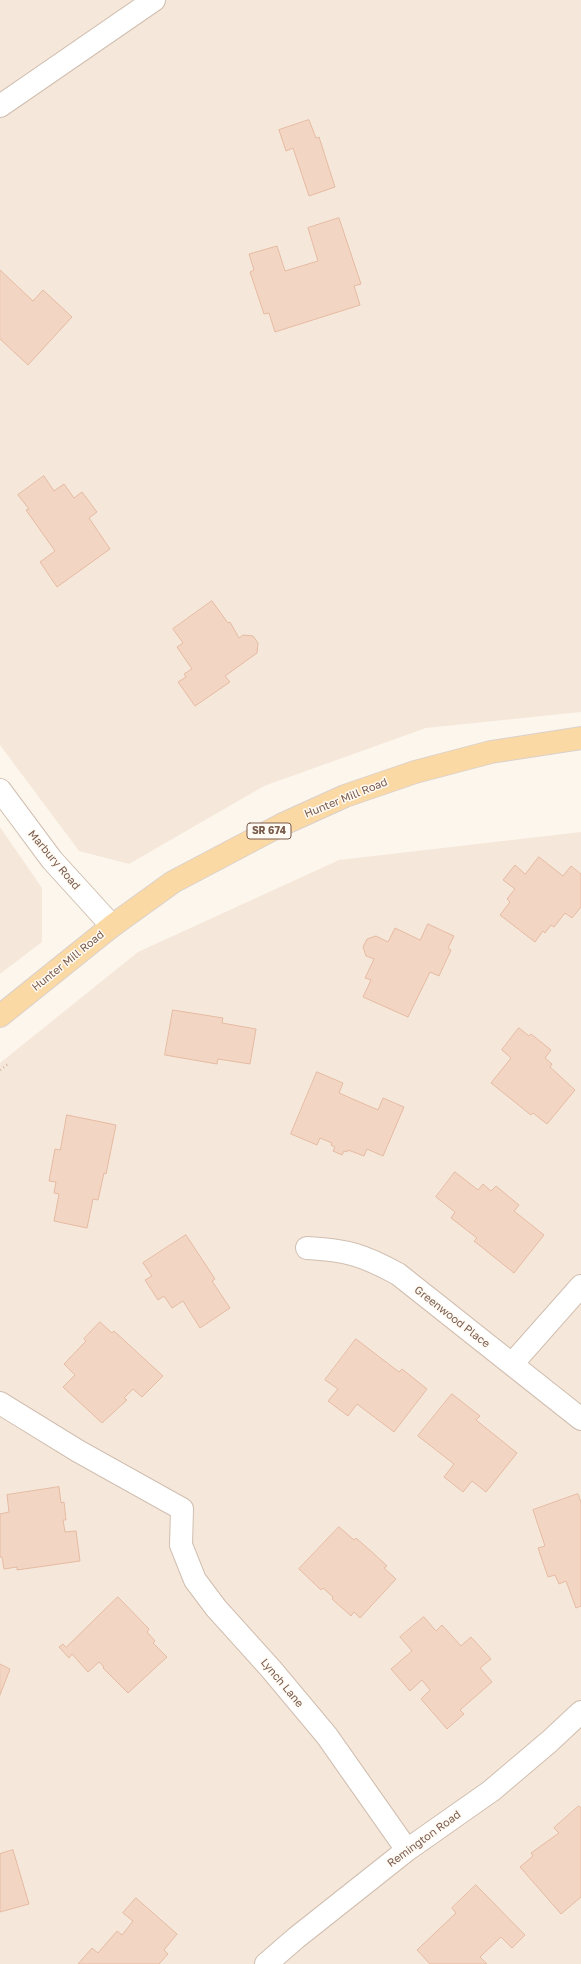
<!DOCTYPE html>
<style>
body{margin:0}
canvas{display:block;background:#fdf6ec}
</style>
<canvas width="581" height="1964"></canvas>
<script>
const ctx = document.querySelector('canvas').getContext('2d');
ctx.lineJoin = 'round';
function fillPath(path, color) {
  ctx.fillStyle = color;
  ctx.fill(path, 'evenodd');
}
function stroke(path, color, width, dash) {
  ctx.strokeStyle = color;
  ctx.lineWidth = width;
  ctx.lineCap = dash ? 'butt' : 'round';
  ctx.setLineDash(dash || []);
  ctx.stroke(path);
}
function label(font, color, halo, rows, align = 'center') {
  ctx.font = font + ' "Golos Text",sans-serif';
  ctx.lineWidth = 3;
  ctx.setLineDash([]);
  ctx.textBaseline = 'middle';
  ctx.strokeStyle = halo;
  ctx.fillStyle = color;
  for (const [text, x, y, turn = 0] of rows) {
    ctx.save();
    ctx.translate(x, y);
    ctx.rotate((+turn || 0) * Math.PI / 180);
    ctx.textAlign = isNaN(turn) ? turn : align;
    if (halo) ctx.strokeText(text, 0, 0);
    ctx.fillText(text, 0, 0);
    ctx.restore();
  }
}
const residential = new Path2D(`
 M 0,0 L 581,0 L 581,712 L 426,728 L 264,786 L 129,864 L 79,851 L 0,745 Z
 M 0,827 L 42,888 L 42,942 L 0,974 Z
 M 581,832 L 581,1964 L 0,1964 L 0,1063 L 138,952 L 339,860 Z`);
const building = new Path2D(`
 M 309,120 L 316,138 L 319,137 L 335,187 L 309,196 L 293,148 L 286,151 L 279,130 Z
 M 339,218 L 361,284 L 354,286 L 360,305 L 275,332 L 269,313 L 264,314 L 250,272 L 254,270 L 249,254 L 277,246 L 285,271 L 318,261 L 308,228 Z
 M 0,270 L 33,301 L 43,290 L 72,317 L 28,365 L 0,339 Z
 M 44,476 L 54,491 L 64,484 L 74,498 L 82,492 L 97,512 L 89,518 L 110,549 L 57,587 L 40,562 L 55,551 L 26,510 L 29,509 L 18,495 Z
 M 212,601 L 228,623 L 230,622 L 239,638 L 243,635 L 253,636 L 258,643 L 257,653 L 225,676 L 230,682 L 195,706 L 178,682 L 186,677 L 184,674 L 192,669 L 177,647 L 183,643 L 173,629 Z
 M 539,857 L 563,876 L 571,866 L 581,874 L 581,907 L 572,918 L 565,913 L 554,927 L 551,925 L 545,933 L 543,931 L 535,942 L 500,915 L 510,902 L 507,899 L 515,889 L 503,880 L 515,865 L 525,874 Z
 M 428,924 L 454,936 L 448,948 L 451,950 L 439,976 L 430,972 L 408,1017 L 363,997 L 371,980 L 365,978 L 374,959 L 366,956 L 363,947 L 367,939 L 376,936 L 388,942 L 395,928 L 420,940 Z
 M 173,1010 L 223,1018 L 222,1023 L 256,1029 L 250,1064 L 218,1059 L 217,1064 L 165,1055 Z
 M 519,1028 L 529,1036 L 531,1034 L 551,1050 L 545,1058 L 552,1064 L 550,1067 L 575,1090 L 547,1124 L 533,1113 L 531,1115 L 491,1083 L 511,1058 L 502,1050 Z
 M 317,1072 L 343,1083 L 339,1093 L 378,1110 L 383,1098 L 404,1107 L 383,1156 L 367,1149 L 364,1156 L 348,1150 L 347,1152 L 344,1151 L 342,1155 L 333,1151 L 335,1147 L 331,1145 L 332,1143 L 320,1138 L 317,1145 L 291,1134 Z
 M 67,1115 L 116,1125 L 106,1174 L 104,1173 L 98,1200 L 93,1199 L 87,1228 L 54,1221 L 59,1194 L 54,1193 L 56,1182 L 49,1181 L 55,1149 L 60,1150 Z
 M 455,1172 L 478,1190 L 483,1184 L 491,1191 L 496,1186 L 519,1205 L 514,1211 L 544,1235 L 514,1273 L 474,1241 L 477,1238 L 451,1218 L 455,1212 L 436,1197 Z
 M 186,1235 L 215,1279 L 212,1281 L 230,1308 L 200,1328 L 183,1301 L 172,1308 L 164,1296 L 158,1300 L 145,1280 L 152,1276 L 143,1263 Z
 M 100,1322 L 112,1333 L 114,1331 L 163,1376 L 142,1397 L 133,1389 L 124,1398 L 127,1400 L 102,1423 L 63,1387 L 75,1375 L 64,1364 L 86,1341 L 84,1339 Z
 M 356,1339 L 399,1372 L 402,1369 L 427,1389 L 394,1432 L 357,1404 L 348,1416 L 328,1401 L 338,1389 L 325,1380 Z
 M 452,1394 L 480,1416 L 476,1420 L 517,1453 L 486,1492 L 472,1481 L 463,1492 L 444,1477 L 454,1464 L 418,1436 Z
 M 59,1487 L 61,1503 L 64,1502 L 66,1520 L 63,1520 L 65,1532 L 76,1531 L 80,1561 L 17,1570 L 17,1567 L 4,1569 L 2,1557 L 0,1557 L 0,1514 L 9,1512 L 7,1495 Z
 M 578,1494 L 581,1502 L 581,1606 L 576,1608 L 566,1581 L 559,1584 L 555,1575 L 548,1577 L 538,1548 L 545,1546 L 533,1510 Z
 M 339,1527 L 354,1540 L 356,1538 L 372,1552 L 387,1566 L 384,1568 L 396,1579 L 360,1618 L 354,1612 L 351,1616 L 332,1599 L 333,1597 L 323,1588 L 321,1590 L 299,1569 Z
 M 118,1597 L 149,1629 L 147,1632 L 155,1641 L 153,1643 L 167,1657 L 128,1693 L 103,1668 L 104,1667 L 99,1662 L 88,1672 L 72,1654 L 69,1658 L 59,1647 L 63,1644 L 66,1647 Z
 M 424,1617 L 436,1631 L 442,1625 L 461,1646 L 471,1637 L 491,1659 L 480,1668 L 492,1682 L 460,1710 L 464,1714 L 447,1729 L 421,1699 L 430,1690 L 422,1680 L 410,1691 L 391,1669 L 412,1651 L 400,1637 Z
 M 0,1664 L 10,1669 L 0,1695 Z
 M 579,1806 L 581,1808 L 581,1897 L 561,1914 L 520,1867 L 533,1856 L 531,1853 L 559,1833 L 554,1828 Z
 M 13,1850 L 29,1904 L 0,1912 L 0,1854 Z
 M 476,1885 L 525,1935 L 512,1948 L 501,1937 L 480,1957 L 487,1964 L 430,1964 L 417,1950 L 456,1913 L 452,1908 Z
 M 136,1898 L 177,1934 L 164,1950 L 168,1954 L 159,1964 L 78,1964 L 92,1948 L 98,1953 L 117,1931 L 122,1935 L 133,1921 L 123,1913 Z`);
const path = new Path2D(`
 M 0,1070 L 8,1064`);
const minor = new Path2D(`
 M 0,106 L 154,0
 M 0,790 L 52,860 L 112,926
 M 307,1248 C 347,1250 363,1255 398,1274 L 581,1419
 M 512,1364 L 581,1286
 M 0,1403 L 78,1451 L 182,1509 L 181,1545 L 195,1580 L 216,1608 L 271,1669 L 327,1736 L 407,1850
 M 266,1964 L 296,1938 L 407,1850 L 491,1791 L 550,1741 L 581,1712`);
const major = new Path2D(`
 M 0,1016 L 112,926 L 173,882 L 281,825 L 345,796 L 415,772 L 491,752 L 581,738`);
const shields = [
 [269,831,44]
];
const shieldNames = [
 ["SR 674",269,831]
];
const streetNames = [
 ["Hunter Mill Road",346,798,-22],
 ["Marbury Road",54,860,50],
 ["Hunter Mill Road",68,961,-39],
 ["Greenwood Place",452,1317,38],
 ["Lynch Lane",282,1683,50],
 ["Remington Road",424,1839,-36]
];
fillPath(residential, '#f5e8da');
fillPath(building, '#f3d5c3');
stroke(building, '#e6bba3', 1);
stroke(minor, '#d1beb0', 24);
stroke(major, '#dad1cd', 24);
stroke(path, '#d9b8a5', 2.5, [1, 3]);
stroke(minor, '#fff', 22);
stroke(major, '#fbd9a5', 22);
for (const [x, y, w] of shields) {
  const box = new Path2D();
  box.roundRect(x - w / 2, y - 8, w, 16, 3);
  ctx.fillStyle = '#fffaf3';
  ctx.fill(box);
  stroke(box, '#7a5c4d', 1);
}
label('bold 10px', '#7a5c4d', null, shieldNames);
label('11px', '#7a5c4d', '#fffaf3', streetNames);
</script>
